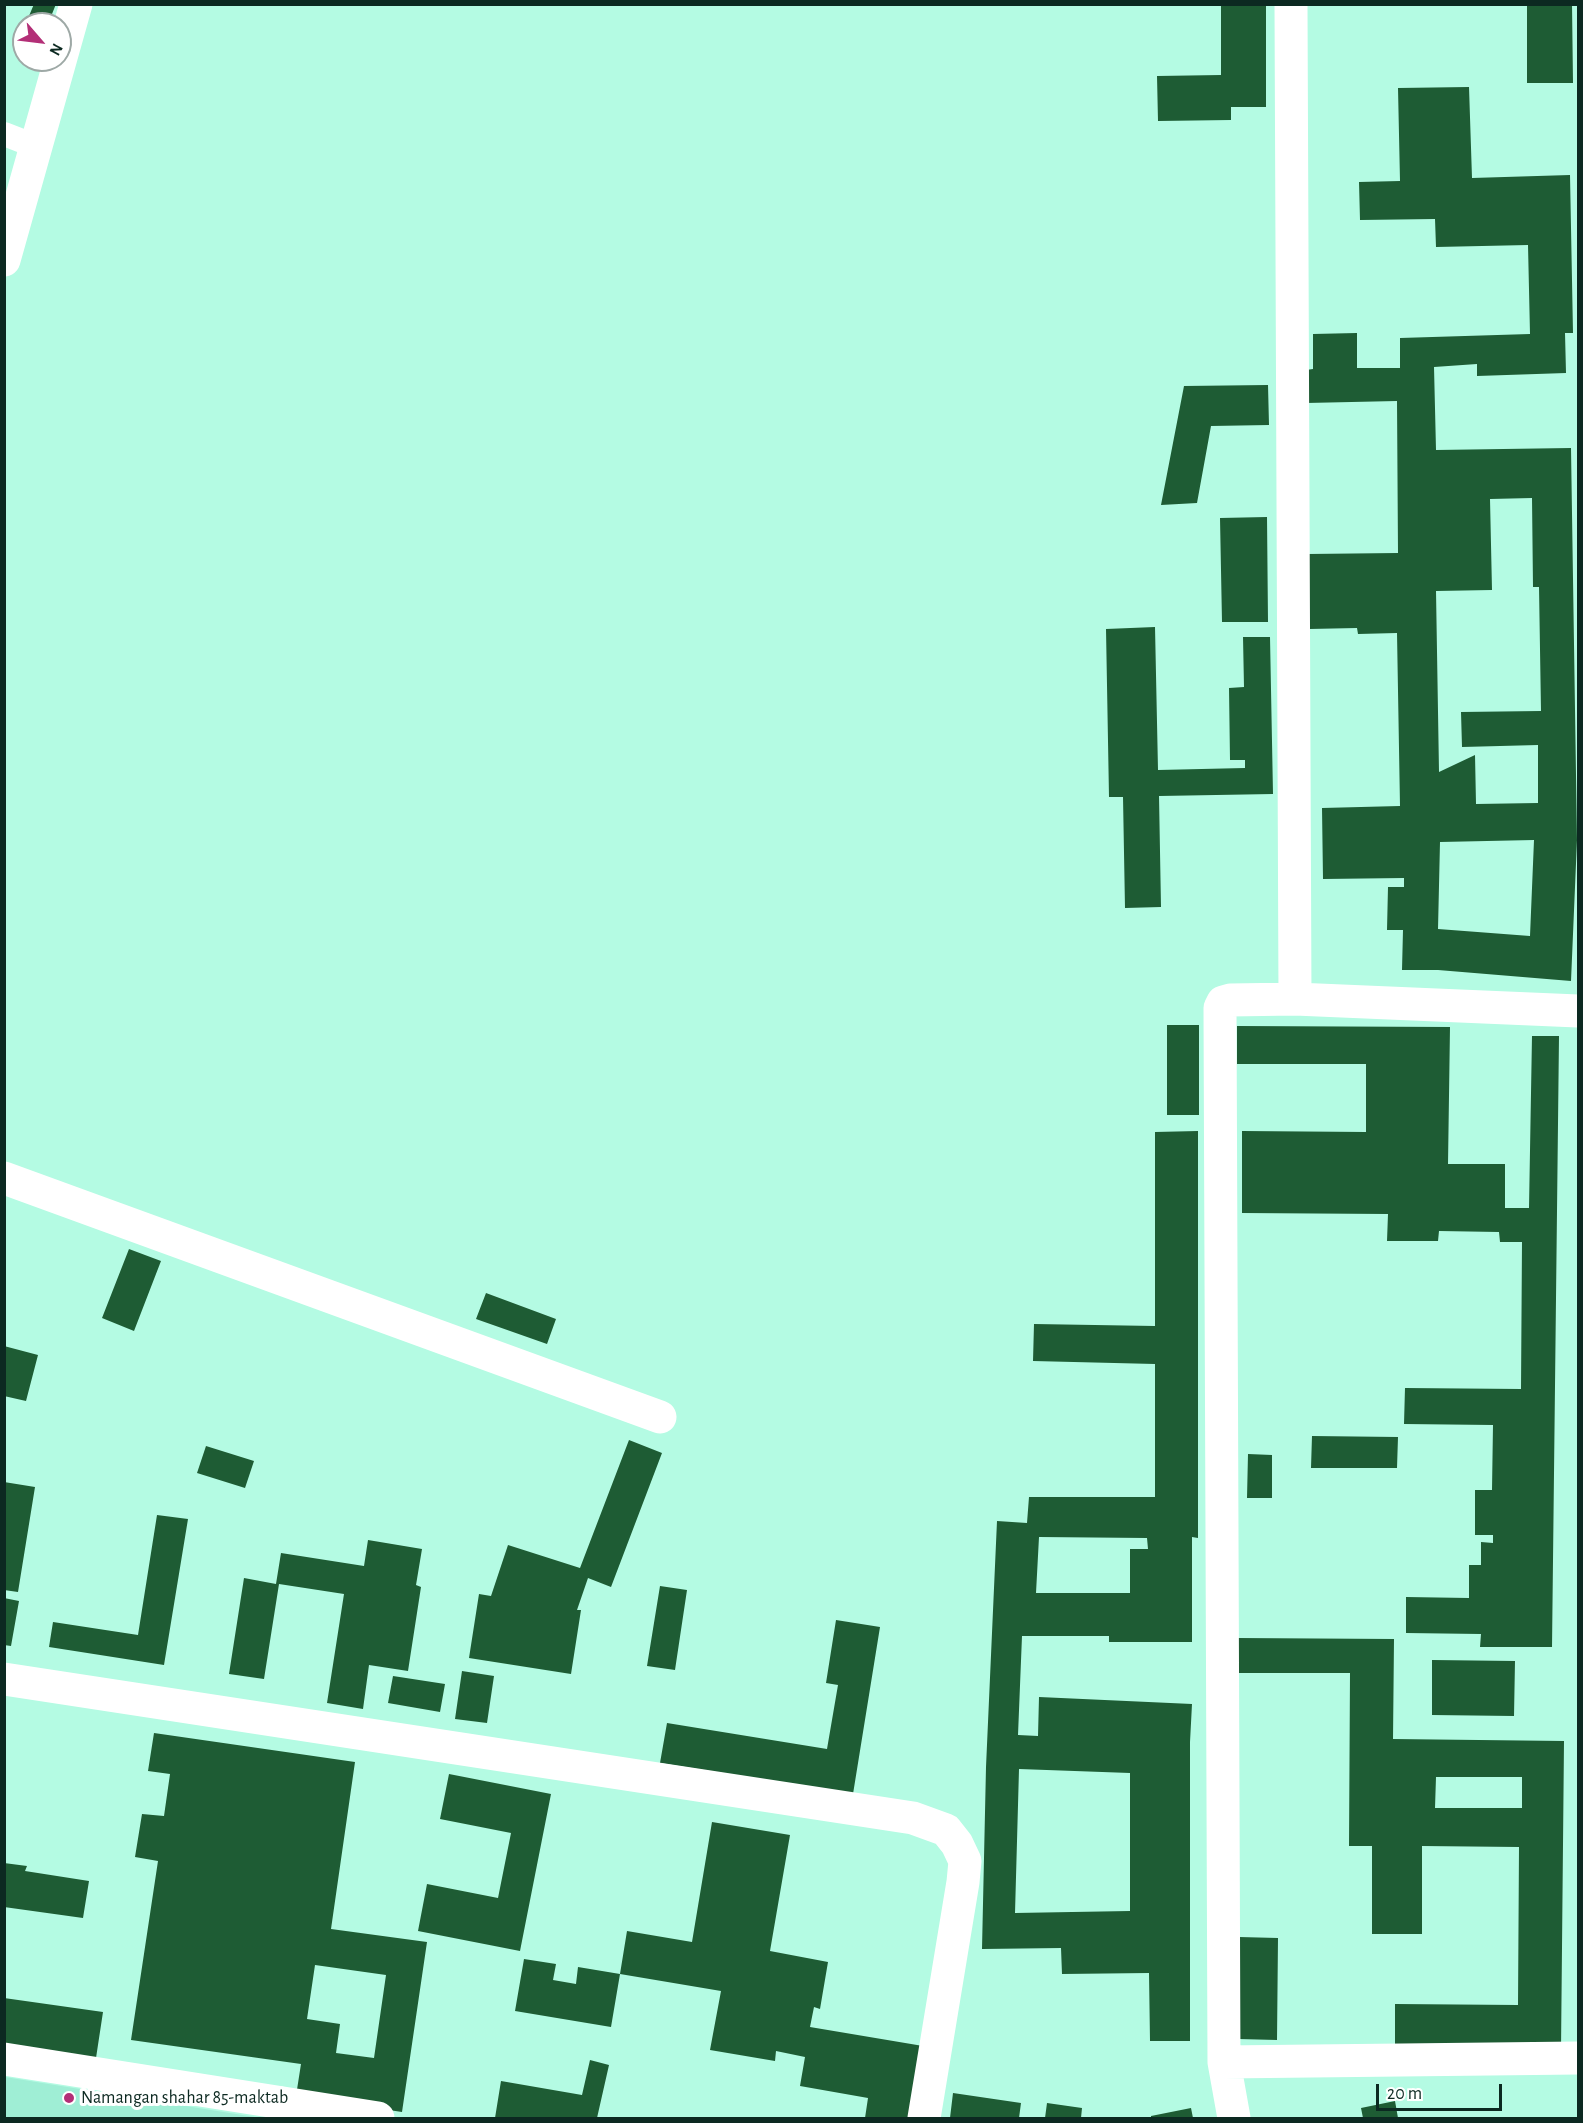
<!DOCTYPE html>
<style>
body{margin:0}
#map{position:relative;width:1583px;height:2123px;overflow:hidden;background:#b4fbe3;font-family:"Alegreya Sans",sans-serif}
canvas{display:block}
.frame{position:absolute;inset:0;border:6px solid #0c2921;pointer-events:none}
.north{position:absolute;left:12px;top:12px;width:60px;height:60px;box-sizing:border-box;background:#fff;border:2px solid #9ea9a6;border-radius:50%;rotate:118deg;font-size:16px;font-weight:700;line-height:24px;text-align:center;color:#0c2921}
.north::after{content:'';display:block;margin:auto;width:21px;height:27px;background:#b32f77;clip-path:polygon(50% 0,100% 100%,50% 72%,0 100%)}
.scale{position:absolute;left:1376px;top:2084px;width:126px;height:27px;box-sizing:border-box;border:3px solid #0c2921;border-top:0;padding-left:8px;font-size:18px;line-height:21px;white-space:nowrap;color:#0c2921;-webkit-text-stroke:4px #fff;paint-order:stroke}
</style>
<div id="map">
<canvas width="1583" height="2123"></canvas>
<div class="frame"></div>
<div class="north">N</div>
<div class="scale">20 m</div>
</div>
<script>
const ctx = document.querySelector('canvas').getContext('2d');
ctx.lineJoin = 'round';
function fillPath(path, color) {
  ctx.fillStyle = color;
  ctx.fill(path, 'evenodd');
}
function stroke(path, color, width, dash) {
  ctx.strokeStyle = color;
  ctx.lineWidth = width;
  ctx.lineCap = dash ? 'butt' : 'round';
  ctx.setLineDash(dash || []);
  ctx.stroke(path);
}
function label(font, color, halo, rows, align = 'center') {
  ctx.font = font + ' "Alegreya Sans",sans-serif';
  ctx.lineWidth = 6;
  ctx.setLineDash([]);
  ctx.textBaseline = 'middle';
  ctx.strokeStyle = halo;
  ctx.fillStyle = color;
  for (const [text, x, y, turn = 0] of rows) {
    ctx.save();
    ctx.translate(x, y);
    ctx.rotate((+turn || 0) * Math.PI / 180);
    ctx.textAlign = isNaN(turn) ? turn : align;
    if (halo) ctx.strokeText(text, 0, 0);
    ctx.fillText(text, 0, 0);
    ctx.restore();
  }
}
const built = new Path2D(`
 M 5,2077 L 261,2118 L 5,2118 Z`);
const building = new Path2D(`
 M 34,4 L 56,4 L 48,24 L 29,16 Z
 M 1221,4 L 1266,4 L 1266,107 L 1231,107 L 1231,120 L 1158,121 L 1157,76 L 1221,75 Z
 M 1527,4 L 1572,4 L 1573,83 L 1527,83 Z
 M 1469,87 L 1472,178 L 1570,175 L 1573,333 L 1565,333 L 1566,373 L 1477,376 L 1477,364 L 1434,367 L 1436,450 L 1571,448 L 1577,840 L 1571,981 L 1438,970 L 1402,970 L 1403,930 L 1387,930 L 1388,887 L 1404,887 L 1404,878 L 1323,879 L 1322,808 L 1400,806 L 1397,633 L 1358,634 L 1357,628 L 1309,629 L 1308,554 L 1398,553 L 1397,401 L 1306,403 L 1306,370 L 1313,369 L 1313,334 L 1357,333 L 1357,368 L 1400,368 L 1400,338 L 1530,334 L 1528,245 L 1436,247 L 1435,219 L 1360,220 L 1359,182 L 1400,181 L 1398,88 ZM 1532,498 L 1533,587 L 1539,587 L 1541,711 L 1461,712 L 1462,747 L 1538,745 L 1538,803 L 1476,804 L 1475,755 L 1439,772 L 1436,591 L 1492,590 L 1490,499 ZM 1534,840 L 1530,936 L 1438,929 L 1440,842 Z
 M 1268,385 L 1269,425 L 1211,426 L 1197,503 L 1161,505 L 1184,386 Z
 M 1267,517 L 1268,622 L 1222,622 L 1220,518 Z
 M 1155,627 L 1158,770 L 1245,768 L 1245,760 L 1230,760 L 1229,688 L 1244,687 L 1243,637 L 1270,637 L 1273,794 L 1159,796 L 1161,907 L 1125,908 L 1123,797 L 1109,797 L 1106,629 Z
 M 1167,1025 L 1199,1025 L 1199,1115 L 1167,1115 Z
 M 1237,1026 L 1450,1027 L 1448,1164 L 1505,1164 L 1505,1208 L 1529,1208 L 1532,1036 L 1559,1036 L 1552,1647 L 1480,1647 L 1481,1634 L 1406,1633 L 1406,1597 L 1469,1598 L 1469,1565 L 1481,1565 L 1481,1542 L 1493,1543 L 1493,1535 L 1475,1535 L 1475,1490 L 1492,1490 L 1493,1425 L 1404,1424 L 1405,1388 L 1521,1389 L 1522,1242 L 1500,1242 L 1499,1232 L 1439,1231 L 1438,1241 L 1387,1241 L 1388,1214 L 1242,1213 L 1242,1131 L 1366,1132 L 1366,1064 L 1237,1064 Z
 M 1198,1131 L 1198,1538 L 1192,1537 L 1192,1642 L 1109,1642 L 1109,1636 L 1022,1636 L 1018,1735 L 1038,1736 L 1039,1697 L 1192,1704 L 1190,1742 L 1190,2041 L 1150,2041 L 1149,1973 L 1062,1974 L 1061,1948 L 982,1949 L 986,1767 L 997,1521 L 1027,1523 L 1029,1497 L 1155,1497 L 1155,1364 L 1033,1361 L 1034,1324 L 1155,1326 L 1155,1132 ZM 1039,1537 L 1147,1538 L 1148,1549 L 1130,1549 L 1130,1593 L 1036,1593 ZM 1019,1769 L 1130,1773 L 1130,1911 L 1015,1913 Z
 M 129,1249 L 161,1261 L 134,1331 L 102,1318 Z
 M 486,1293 L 556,1319 L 547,1344 L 476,1319 Z
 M 4,1346 L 38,1355 L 26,1401 L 4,1396 Z
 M 1312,1436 L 1398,1437 L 1397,1468 L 1311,1468 Z
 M 629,1440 L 662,1453 L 611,1587 L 588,1578 L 577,1610 L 581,1610 L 571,1674 L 469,1658 L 479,1594 L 491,1596 L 508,1545 L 580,1568 Z
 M 206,1446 L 254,1461 L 245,1488 L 197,1473 Z
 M 1248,1454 L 1272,1455 L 1272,1498 L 1247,1498 Z
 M 4,1482 L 35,1487 L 18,1592 L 4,1590 Z
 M 157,1515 L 188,1519 L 164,1665 L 49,1647 L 53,1622 L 138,1635 Z
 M 368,1540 L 422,1549 L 416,1585 L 421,1587 L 408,1671 L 369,1665 L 363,1709 L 327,1703 L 344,1594 L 279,1584 L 264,1679 L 229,1674 L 244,1578 L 276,1584 L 281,1553 L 364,1566 Z
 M 660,1586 L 687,1590 L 675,1670 L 647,1666 Z
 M 4,1598 L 19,1601 L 11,1646 L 4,1645 Z
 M 836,1620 L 880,1627 L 853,1794 L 660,1763 L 667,1723 L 827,1749 L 838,1685 L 826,1683 Z
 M 1237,1638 L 1394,1639 L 1393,1739 L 1564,1741 L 1561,2050 L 1395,2048 L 1395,2004 L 1518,2005 L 1519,1847 L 1422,1846 L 1422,1934 L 1372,1934 L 1372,1846 L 1349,1846 L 1350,1673 L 1236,1673 ZM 1436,1777 L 1522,1777 L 1522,1808 L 1435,1808 Z
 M 1432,1660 L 1515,1661 L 1514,1716 L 1432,1715 Z
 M 462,1671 L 494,1676 L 487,1723 L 455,1719 Z
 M 393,1676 L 445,1684 L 440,1712 L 388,1703 Z
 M 154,1733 L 355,1762 L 331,1929 L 427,1942 L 402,2112 L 296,2096 L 301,2064 L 131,2040 L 158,1861 L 135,1857 L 142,1814 L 164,1816 L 170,1774 L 148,1771 ZM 315,1965 L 386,1975 L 374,2058 L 336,2053 L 340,2024 L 307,2019 Z
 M 449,1774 L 551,1794 L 520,1951 L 418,1931 L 427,1884 L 498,1898 L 511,1833 L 440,1819 Z
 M 712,1822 L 790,1835 L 770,1951 L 828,1962 L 820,2009 L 814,2007 L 810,2027 L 923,2046 L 910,2118 L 865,2118 L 868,2098 L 800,2086 L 805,2057 L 776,2051 L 775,2061 L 710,2050 L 721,1991 L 620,1974 L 611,2027 L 515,2011 L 524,1959 L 556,1964 L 553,1980 L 576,1984 L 578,1967 L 620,1974 L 627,1931 L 692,1942 Z
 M 4,1863 L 27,1866 L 25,1871 L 89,1881 L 83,1918 L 4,1907 Z
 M 1239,1937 L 1278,1938 L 1277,2040 L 1238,2039 Z
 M 4,1998 L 103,2012 L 96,2058 L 4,2045 Z
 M 590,2060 L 609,2065 L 597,2118 L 495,2118 L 501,2081 L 582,2095 Z
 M 953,2093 L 1021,2103 L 1019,2118 L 950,2118 Z
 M 1395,2101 L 1398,2118 L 1363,2118 L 1361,2108 Z
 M 1047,2103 L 1082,2108 L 1081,2118 L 1045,2118 Z
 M 1191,2108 L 1193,2118 L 1151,2118 L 1151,2116 Z`);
const service = new Path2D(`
 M 4,134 L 35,146`);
const minor = new Path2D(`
 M 1291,4 L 1295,999
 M 4,260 L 76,4
 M 1578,1011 L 1295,999 L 1230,1000 L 1223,1002 L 1220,1008 L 1224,2062 L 1578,2058
 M 4,1178 L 660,1417
 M 4,1679 L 913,1818 L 946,1830 L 957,1844 L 965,1861 L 963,1882 L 924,2118
 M 4,2059 L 378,2118
 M 1224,2062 L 1234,2118`);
const markers = [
 [69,2098,6,"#b32f77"]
];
const poiNames = [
 ["Namangan shahar 85-maktab",81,2098]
];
fillPath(built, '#9feed5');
fillPath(building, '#1e5c34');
stroke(service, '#fff', 24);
stroke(minor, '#fff', 33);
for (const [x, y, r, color] of markers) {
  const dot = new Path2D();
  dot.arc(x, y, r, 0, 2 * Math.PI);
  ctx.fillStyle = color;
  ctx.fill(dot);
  stroke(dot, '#fff', 2);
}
label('18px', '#0c2921', '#fff', poiNames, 'left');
</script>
